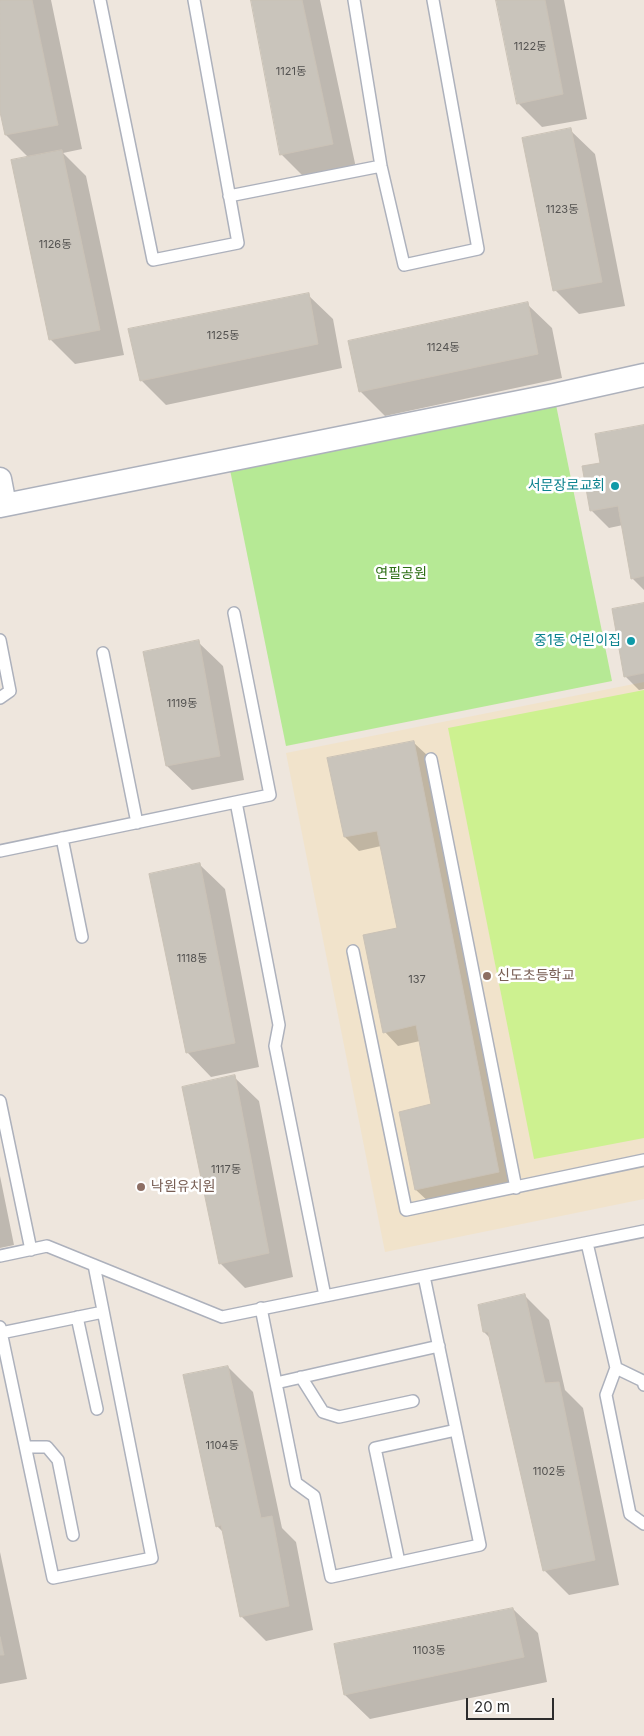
<!DOCTYPE html>
<meta charset="utf-8">
<style>
body{margin:0}
#map{position:relative;width:644px;height:1736px;overflow:hidden;background:#eee6dd;font-family:Inter,sans-serif}
canvas{display:block}
.scale{position:absolute;left:466px;top:1698px;width:88px;height:22px;box-sizing:border-box;border:2px solid #2c2c2c;border-top:0;padding-left:6px;font-size:15px;line-height:18px;white-space:nowrap;color:#2c2c2c;-webkit-text-stroke:4px #fff;paint-order:stroke}
</style>
<div id="map">
<canvas width="644" height="1736"></canvas>
<div class="scale">20 m</div>
</div>
<script>
const ctx = document.querySelector('canvas').getContext('2d');
ctx.lineJoin = 'round';
function fillPath(path, color) {
  ctx.fillStyle = color;
  ctx.fill(path, 'evenodd');
}
function stroke(path, color, width, dash) {
  ctx.strokeStyle = color;
  ctx.lineWidth = width;
  ctx.lineCap = dash ? 'butt' : 'round';
  ctx.setLineDash(dash || []);
  ctx.stroke(path);
}
function label(font, color, halo, rows, align = 'center') {
  ctx.font = font + ' Inter,"Noto Sans KR",sans-serif';
  ctx.lineWidth = 5;
  ctx.setLineDash([]);
  ctx.textBaseline = 'middle';
  ctx.strokeStyle = halo;
  ctx.fillStyle = color;
  for (const [text, x, y, turn = 0] of rows) {
    ctx.save();
    ctx.translate(x, y);
    ctx.rotate((+turn || 0) * Math.PI / 180);
    ctx.textAlign = isNaN(turn) ? turn : align;
    if (halo) ctx.strokeText(text, 0, 0);
    ctx.fillText(text, 0, 0);
    ctx.restore();
  }
}
const education = new Path2D(`
 M 644,682 L 644,1199 L 385,1252 L 286,753 Z`);
const green = new Path2D(`
 M 554,395 L 612,681 L 286,746 L 228,460 Z`);
const pitch = new Path2D(`
 M 644,690 L 644,1138 L 534,1159 L 448,728 Z`);
const shadow = new Path2D(`
 M 0,0 L 51,0 L 82,149 L 63,153 L 86,176 L 124,355 L 75,364 L 51,340 L 29,158 L 6,135 L 0,105 Z
 M 252,0 L 320,0 L 356,168 L 305,178 L 281,154 Z
 M 497,0 L 564,0 L 587,119 L 542,127 L 518,103 Z
 M 570,130 L 595,154 L 625,306 L 579,314 L 555,290 Z
 M 308,295 L 333,319 L 342,368 L 166,405 L 141,380 Z
 M 527,304 L 552,328 L 562,378 L 385,416 L 360,391 Z
 M 644,426 L 644,590 L 632,578 L 623,525 L 609,528 L 592,511 L 602,464 Z
 M 644,604 L 644,689 L 639,690 L 625,676 Z
 M 198,642 L 223,666 L 244,780 L 192,790 L 167,766 L 145,653 Z
 M 414,743 L 428,756 L 512,1185 L 430,1203 L 416,1190 L 433,1105 L 420,1041 L 398,1046 L 385,1032 L 398,929 L 381,846 L 359,851 L 345,837 L 329,759 Z
 M 200,865 L 225,889 L 259,1067 L 211,1077 L 187,1052 Z
 M 234,1077 L 259,1101 L 293,1277 L 245,1288 L 220,1263 Z
 M 0,1176 L 14,1245 L 0,1248 Z
 M 524,1295 L 549,1320 L 565,1390 L 583,1408 L 619,1585 L 569,1595 L 544,1570 L 490,1338 L 484,1332 Z
 M 228,1367 L 253,1392 L 282,1528 L 296,1542 L 313,1630 L 266,1641 L 241,1616 L 224,1533 L 217,1526 Z
 M 0,1552 L 27,1679 L 0,1684 Z
 M 513,1609 L 538,1633 L 547,1682 L 370,1719 L 345,1695 Z`);
const building = new Path2D(`
 M 0,0 L 32,0 L 58,125 L 5,135 L 0,112 Z
 M 251,0 L 302,0 L 333,144 L 280,155 Z
 M 496,0 L 545,0 L 563,94 L 517,104 Z
 M 571,128 L 602,282 L 553,291 L 522,138 Z
 M 62,150 L 100,330 L 49,340 L 11,160 Z
 M 309,293 L 318,344 L 140,381 L 128,329 Z
 M 528,302 L 538,354 L 359,392 L 348,341 Z
 M 644,425 L 644,576 L 631,579 L 618,506 L 590,511 L 582,466 L 600,463 L 595,434 Z
 M 644,603 L 644,673 L 624,677 L 612,609 Z
 M 199,640 L 220,756 L 166,766 L 143,652 Z
 M 414,741 L 499,1172 L 415,1190 L 399,1112 L 431,1104 L 416,1025 L 383,1033 L 363,935 L 397,928 L 377,831 L 344,837 L 327,758 Z
 M 200,863 L 235,1043 L 186,1053 L 149,874 Z
 M 235,1075 L 269,1253 L 219,1264 L 182,1087 Z
 M 525,1294 L 545,1383 L 559,1382 L 595,1560 L 543,1571 L 488,1332 L 483,1332 L 478,1305 Z
 M 228,1366 L 261,1518 L 272,1516 L 289,1606 L 240,1617 L 221,1525 L 216,1527 L 183,1375 Z
 M 513,1608 L 524,1657 L 344,1695 L 334,1644 Z
 M 0,1637 L 4,1655 L 0,1655 Z`);
const lane = new Path2D(`
 M 100,0 L 153,260 L 238,243 L 194,0
 M 354,0 L 381,166 L 404,265 L 478,249 L 433,0
 M 229,196 L 381,166
 M 234,613 L 270,795 L 236,802 L 279,1025 L 275,1046 L 325,1296
 M 0,640 L 10,691 L 0,698
 M 103,653 L 137,823
 M 431,759 L 516,1188
 M 62,838 L 82,937
 M 0,851 L 236,802
 M 353,951 L 406,1210 L 644,1160
 M 0,1101 L 31,1250
 M 587,1243 L 616,1368 L 606,1395 L 630,1514 L 644,1524
 M 0,1256 L 47,1246 L 222,1317 L 644,1231
 M 261,1308 L 296,1483 L 314,1496 L 331,1577 L 480,1545 L 424,1276
 M 77,1317 L 97,1409
 M 0,1327 L 53,1578 L 152,1558 L 94,1265
 M 1,1333 L 103,1312
 M 616,1368 L 643,1381 L 644,1385
 M 301,1377 L 323,1412 L 339,1417 L 413,1401
 M 276,1383 L 439,1346
 M 26,1447 L 47,1447 L 58,1460 L 73,1535
 M 399,1562 L 375,1448 L 456,1430`);
const street = new Path2D(`
 M 0,479 L 5,505
 M 0,506 L 554,395 L 644,375`);
const markers = [
 [615,486,5,"#0f9aa8"],
 [631,641,5,"#0f9aa8"],
 [487,976,5,"#8d6e63"],
 [141,1187,5,"#8d6e63"]
];
const numberNames = [
 ["1122동",530,47],
 ["1121동",291,72],
 ["1123동",562,210],
 ["1126동",55,245],
 ["1125동",223,336],
 ["1124동",443,348],
 ["1119동",182,704],
 ["1118동",192,959],
 ["137",417,980],
 ["1117동",226,1170],
 ["1104동",222,1446],
 ["1102동",549,1472],
 ["1103동",429,1651]
];
const cultureNames = [
 ["서문장로교회",605,486],
 ["중1동 어린이집",621,641]
];
const parkNames = [
 ["연필공원",401,574]
];
const educationNames = [
 ["신도초등학교",497,976],
 ["낙원유치원",151,1187]
];
fillPath(education, '#f1e3cb');
fillPath(green, '#b6e995');
fillPath(pitch, '#cdf190');
fillPath(shadow, '#0003');
fillPath(building, '#c9c4bb');
stroke(building, '#cac2b6', 1);
stroke(lane, '#adb1bc', 14);
stroke(street, '#adb1bc', 25);
stroke(lane, '#fff', 11);
stroke(street, '#fff', 22);
for (const [x, y, r, color] of markers) {
  const dot = new Path2D();
  dot.arc(x, y, r, 0, 2 * Math.PI);
  ctx.fillStyle = color;
  ctx.fill(dot);
  stroke(dot, '#fff', 2);
}
label('11px', '#535250', null, numberNames);
label('14px', '#0d838f', '#fff', cultureNames, 'right');
label('14px', '#2d6f15', '#fff', parkNames);
label('14px', '#785e54', '#fff', educationNames, 'left');
</script>
